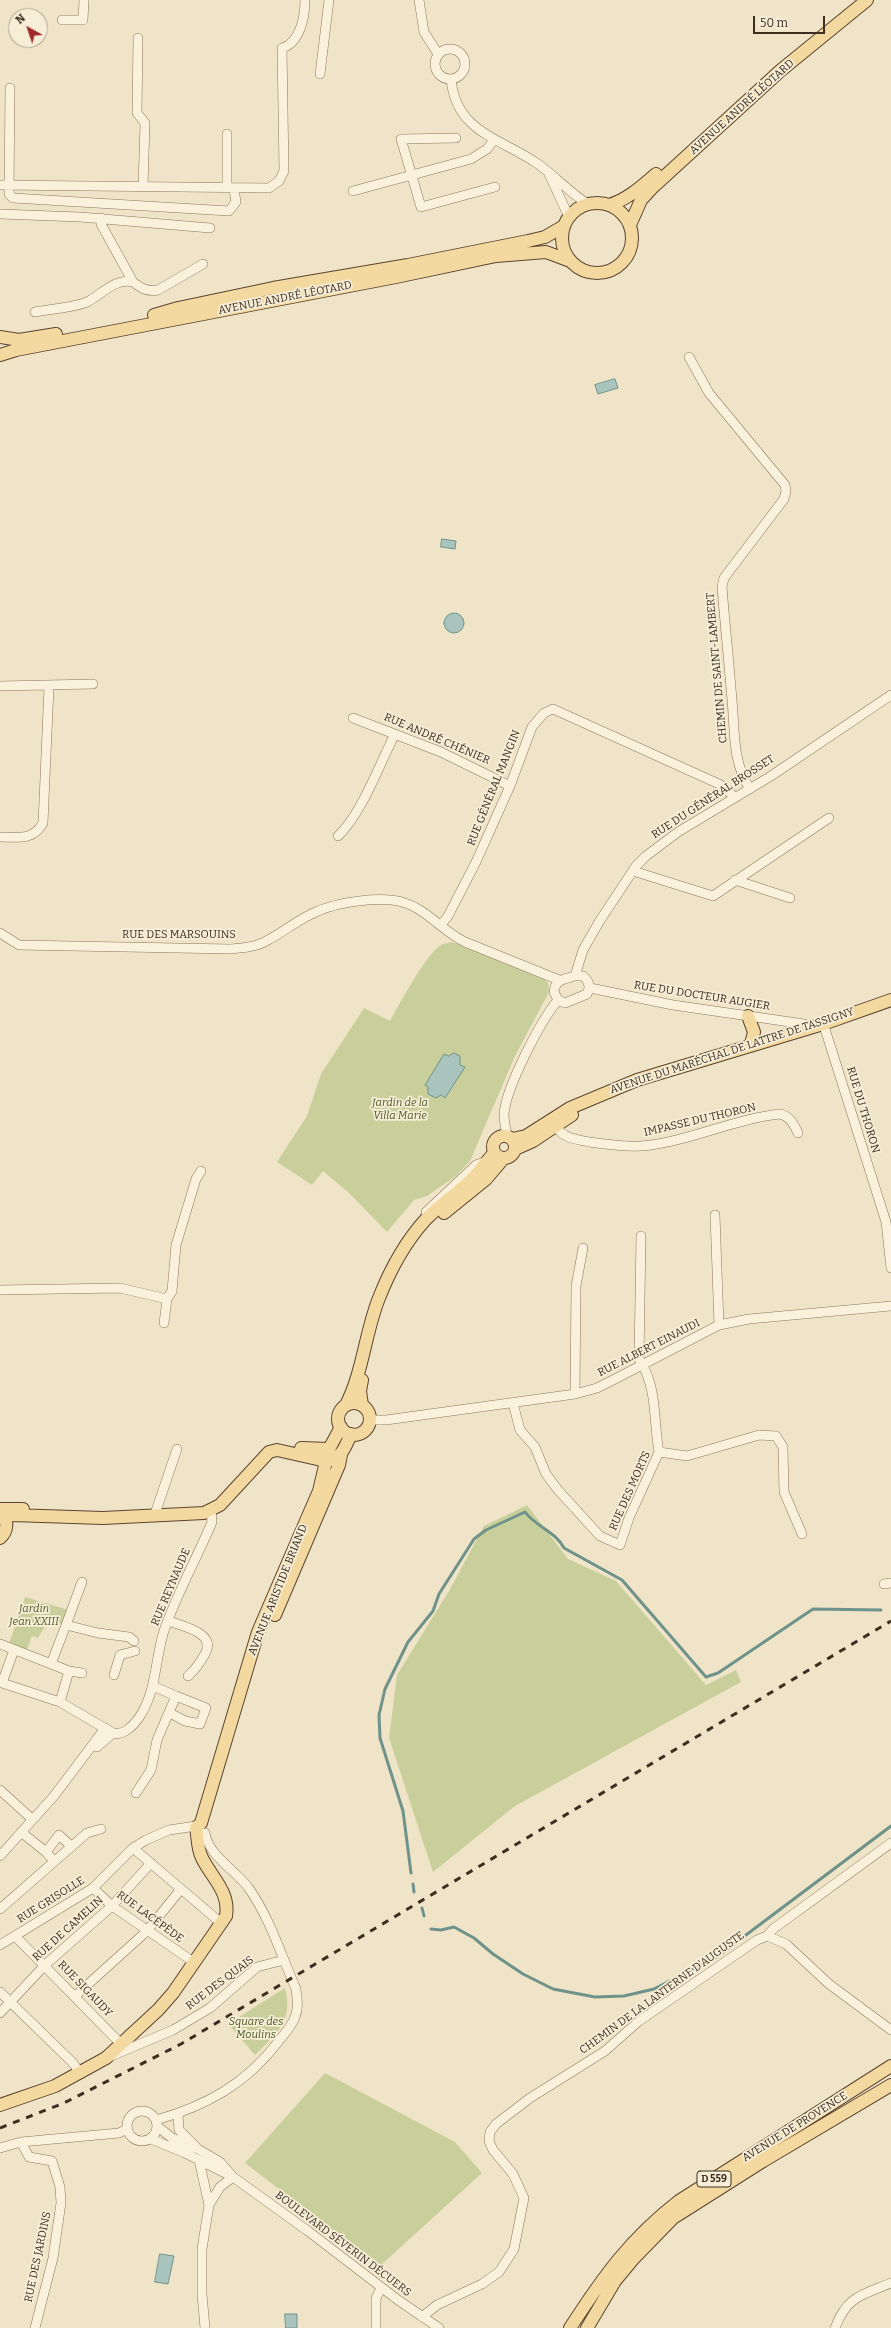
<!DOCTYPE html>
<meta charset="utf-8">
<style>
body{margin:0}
#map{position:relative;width:891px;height:2328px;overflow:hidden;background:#f0e4c8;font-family:Bitter,serif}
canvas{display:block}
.north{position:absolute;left:8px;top:8px;width:40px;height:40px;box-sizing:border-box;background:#f7eed8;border:1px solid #ada18e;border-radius:50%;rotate:320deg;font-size:11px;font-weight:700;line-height:16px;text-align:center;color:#3d2e20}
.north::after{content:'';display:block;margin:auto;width:14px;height:18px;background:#9e2a2b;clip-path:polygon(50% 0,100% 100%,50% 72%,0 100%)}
.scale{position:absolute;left:753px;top:16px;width:72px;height:18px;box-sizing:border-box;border:2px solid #3d2e20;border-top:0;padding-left:5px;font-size:12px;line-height:14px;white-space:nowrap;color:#3d2e20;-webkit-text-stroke:3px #f7eed8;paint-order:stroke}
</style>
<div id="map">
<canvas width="891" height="2328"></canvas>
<div class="north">N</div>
<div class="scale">50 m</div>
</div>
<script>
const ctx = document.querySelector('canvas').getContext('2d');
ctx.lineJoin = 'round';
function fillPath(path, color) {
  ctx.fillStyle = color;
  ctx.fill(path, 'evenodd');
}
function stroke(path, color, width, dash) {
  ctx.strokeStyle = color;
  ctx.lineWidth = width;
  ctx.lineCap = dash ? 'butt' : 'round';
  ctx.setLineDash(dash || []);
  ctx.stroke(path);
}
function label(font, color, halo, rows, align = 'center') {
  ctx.font = font + ' Bitter,serif';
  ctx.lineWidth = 3.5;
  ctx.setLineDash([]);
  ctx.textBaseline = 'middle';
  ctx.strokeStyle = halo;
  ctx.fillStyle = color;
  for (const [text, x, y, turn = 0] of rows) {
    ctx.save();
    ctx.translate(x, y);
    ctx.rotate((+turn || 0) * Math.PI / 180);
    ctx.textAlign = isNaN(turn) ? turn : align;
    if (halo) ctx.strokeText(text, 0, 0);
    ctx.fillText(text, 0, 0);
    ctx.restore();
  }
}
const green = new Path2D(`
 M 452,942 L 543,979 L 548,983 L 549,992 L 515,1056 L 470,1161 L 456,1176 L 427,1196 L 414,1200 L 387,1232 L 348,1192 L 323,1171 L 312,1185 L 277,1162 L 307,1116 L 321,1074 L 364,1008 L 390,1021 C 399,1005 427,951 443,944 C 445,943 449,943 452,942 Z
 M 527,1505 L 568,1559 L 616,1581 L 706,1685 L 736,1670 L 741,1682 L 515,1806 L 433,1872 L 389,1738 L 397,1675 L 449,1591 L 484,1526 Z
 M 25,1597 L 72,1611 L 66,1625 L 49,1620 L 38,1638 L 32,1636 L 25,1655 L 8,1647 Z
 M 285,1988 C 294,2021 276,2034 255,2055 L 228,2024 Z
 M 325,2073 L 455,2142 L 482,2173 L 380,2266 L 245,2163 Z`);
const water = new Path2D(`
 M 615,379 L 618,388 L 598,394 L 595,385 Z
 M 442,539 L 456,541 L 455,549 L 441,547 Z
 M444 623a10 10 0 1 1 20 0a10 10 0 1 1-20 0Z
 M 454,1053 L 460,1056 L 460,1065 L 465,1067 L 445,1098 L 441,1095 L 436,1098 L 428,1094 L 428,1087 L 425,1085 L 444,1054 L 448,1056 Z
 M 160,2254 L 174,2256 L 168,2284 L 155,2282 Z
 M 285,2314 L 297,2314 L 297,2328 L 286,2328 Z`);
const stream = new Path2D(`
 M 411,1873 L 403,1811 L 380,1738 L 379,1715 L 385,1689 L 408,1642 L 433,1611 L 439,1594 L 474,1539 L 486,1530 L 525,1512 C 535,1526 556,1532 564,1548 L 622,1580 L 706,1677 L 718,1673 L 813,1609 L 881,1610
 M 413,1884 L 414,1892
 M 422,1908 L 424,1916
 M 431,1929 L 441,1930 L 454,1927 L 474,1938 L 493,1954 L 523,1974 L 553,1989 L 595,1997 L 624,1996 L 654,1989 L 718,1956 L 891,1826`);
const minor = new Path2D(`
 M 419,0 L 424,32 L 438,54
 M 62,20 L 83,20 L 84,0
 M 138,38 L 137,113 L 145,123 L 143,187
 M435 64a15 15 0 1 1 30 0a15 15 0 1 1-30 0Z
 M 320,74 L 329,0
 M 451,79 C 456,133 501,138 538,164 C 555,176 570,193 588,204
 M 10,88 L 9,194 L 13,198 L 229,211 L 236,202 L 234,189
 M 227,134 L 227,188
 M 456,138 L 401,139 L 421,207 L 495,187
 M 549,174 L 569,217
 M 0,185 L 269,188 L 279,181 L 284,171 L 282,48 C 300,43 305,17 305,0
 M 353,191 L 471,159 L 487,149 L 494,140
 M 0,214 L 80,217 L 210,228
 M 101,218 L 101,224 L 133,282 C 141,288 147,292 158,290 L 203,264
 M 35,312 C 51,309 72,308 87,302 C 101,295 116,277 133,282
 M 689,357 L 709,393 L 785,485 L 786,491 L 784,499 L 724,578 L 722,587 C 725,625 729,662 732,700 C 735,730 732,762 750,789
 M 0,686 L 93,684
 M 353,718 L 441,752 L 510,786
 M 338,836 C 361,815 380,763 395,734
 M 0,837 C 18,837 33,841 43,823 L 49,687
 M 633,871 L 713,896 L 829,818
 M 735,880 L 790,898
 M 441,925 L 448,916 L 476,862 L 510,786 L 532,727 L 544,713 L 553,709 L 719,784 L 735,797
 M 0,933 L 19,945 L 230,949 C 243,948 257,947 268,940 C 285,931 300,918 318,911 C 339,902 380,896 402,902 C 427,909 442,931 465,942 L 559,980
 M 575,976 L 583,950 L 599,922 L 636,866 L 646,856 L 678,832 L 771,776 L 891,695
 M 575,976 L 583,976 C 589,981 591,987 587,994 L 565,1003 L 558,1000 L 554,992 C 555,979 565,979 575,976 Z
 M 590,988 L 673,1005 L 804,1024 L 810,1027
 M 825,1029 L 886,1222 L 891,1268
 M 556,1126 C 563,1139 576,1139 589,1142 C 606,1144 624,1147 641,1146 C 688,1142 733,1119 780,1114 C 790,1116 794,1125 798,1133
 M 507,1136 C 506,1129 504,1122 504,1115 C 505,1089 541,1020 558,1000
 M 426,1212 L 476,1165 L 487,1161
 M 715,1215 L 719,1325
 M 641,1236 L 639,1359 C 658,1388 653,1419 659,1452
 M 0,1290 L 120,1288 L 167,1299
 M 164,1323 L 167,1299 L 172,1291 L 176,1245 L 196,1179 L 201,1171
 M 575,1394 L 576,1286 L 583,1248
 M 513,1403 L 520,1430 L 535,1447 L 546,1474 L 558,1490 L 600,1536 L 620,1545 L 629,1518 L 659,1452 L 687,1456 L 759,1435 L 776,1436 L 783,1447 L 784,1492 L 802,1534
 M 370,1420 L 386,1420 L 575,1394 L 597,1388 L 613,1380 L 719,1325 L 749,1319 L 891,1306
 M 156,1511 L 177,1449
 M 884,1584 L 891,1583
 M 169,1621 C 184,1627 217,1633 205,1654 C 200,1663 196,1669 188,1676
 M 66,1625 L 82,1582
 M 0,1644 L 69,1671 L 82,1673
 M 14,1650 L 2,1683 L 60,1702 L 113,1733 C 123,1736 133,1726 138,1719 C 156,1694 155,1662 163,1634 C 174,1599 197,1558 212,1522 L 211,1510
 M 51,1664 L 66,1625 L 98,1633 L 129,1637 L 134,1641
 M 114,1675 L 120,1655 L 135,1651
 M 153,1686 L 176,1696
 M 60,1702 L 69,1671
 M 105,1728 L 94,1743 L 97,1747 L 113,1733
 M 0,1790 L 32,1819
 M 136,1793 L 151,1770 L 157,1740 L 176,1696 L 206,1708 L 200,1724 L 185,1721 L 170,1713
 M 21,1832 L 46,1852
 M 133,1848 L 221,1923
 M 0,1856 L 54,1796 L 94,1743
 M 54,1861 L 46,1852 L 59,1835 L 71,1846
 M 93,1888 L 112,1906 L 195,1963
 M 0,1909 L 87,1833 L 101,1829
 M 15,1936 L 120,2043
 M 767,1936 L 786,1944 L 829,1984 L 891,2030
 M 0,1945 L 93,1888 L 133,1848 L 146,1840 L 169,1830 L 196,1826
 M 0,1992 L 73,2063 L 80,2073
 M 75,1996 L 147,1931 L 181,1889
 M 0,2013 L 45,1965 L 112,1906 L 151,1863
 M 109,2057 L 173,2030 L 210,2008 L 257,1967 L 284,1960
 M127 2126a15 15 0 1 1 30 0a15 15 0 1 1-30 0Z
 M 178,2114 L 179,2130 L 196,2147
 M 156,2120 C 206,2106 246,2084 278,2042 C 284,2034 292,2026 295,2017 C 299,2008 297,1998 296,1989 C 281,1955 270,1918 248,1887 C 235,1870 208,1855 205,1833
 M 157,2126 L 172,2138 L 198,2149 L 220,2162 L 233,2177 L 308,2231 L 398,2300 L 439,2328
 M 151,2139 L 185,2153 L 229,2175
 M 21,2142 L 29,2157 L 52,2161 L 60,2187 L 61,2203 L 53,2258 L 35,2328
 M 0,2148 L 21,2142 L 119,2133 L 127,2129
 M 199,2160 L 209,2205 L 202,2249 L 202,2294 L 205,2328
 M 209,2205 L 220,2187 L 233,2177
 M 422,2317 L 437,2305 L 482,2284 L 499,2272 L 514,2249 L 524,2198 L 513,2174 L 493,2150 L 489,2141 L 490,2132 L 496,2124 L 530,2098 L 605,2051 L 639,2021 L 757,1940 L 767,1936 L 773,1929 L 891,1843
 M 376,2328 L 376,2298 L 381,2288
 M 835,2328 C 847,2296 862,2295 891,2283`);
const major = new Path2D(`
 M562 238a35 35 0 1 1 70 0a35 35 0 1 1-70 0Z
 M 609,205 C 627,200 642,186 656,174
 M 630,225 L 641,200 L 653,187 L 780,71 L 867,0
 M 154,315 L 178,308 L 273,288 L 408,265 L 528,241 L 545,237 L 564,226
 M 0,337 L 19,340 L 56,334
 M 0,355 L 16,350 L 396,277 L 496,256 L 546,252 L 570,261
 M 748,1016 L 754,1032 L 751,1044
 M493 1147a11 11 0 1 1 22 0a11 11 0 1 1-22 0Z
 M 512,1139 L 526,1136 L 570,1108 L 637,1080 L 823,1024 L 891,1000
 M 515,1149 L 533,1141 L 572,1115
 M 444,1213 L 486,1179 L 503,1159
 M338 1419a16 16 0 1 1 32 0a16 16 0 1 1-32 0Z
 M 346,1405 C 363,1372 365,1333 379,1298 C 390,1270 406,1241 426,1219 C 441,1204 459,1192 474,1177 C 481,1169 487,1161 494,1153
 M 362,1405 L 360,1391 L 362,1380
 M 301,1448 L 329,1449 L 341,1427
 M 0,1509 L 23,1509
 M 5,1518 L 12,1515 L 103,1518 L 204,1513 L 220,1505 L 269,1452 L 277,1450 L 326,1461 C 342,1459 345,1447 351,1434
 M 0,1538 C 8,1531 8,1521 2,1513
 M 275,1615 L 339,1465 L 341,1455
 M 201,1823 L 258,1632 L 319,1491 L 329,1449
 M 0,2105 L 55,2086 L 106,2058 L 158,2010 L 173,1993 L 226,1916 C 230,1892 212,1878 202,1858 C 197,1848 198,1837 196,1828 L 201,1823
 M 570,2328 C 603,2277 630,2239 679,2201 L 891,2066
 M 587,2328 L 615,2281 L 634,2258 L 673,2218 L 763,2161 L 891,2085`);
const rail = new Path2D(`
 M 0,2128 L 64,2103 L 181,2044 L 891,1621`);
const shields = [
 [714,2179,34]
];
const shieldNames = [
 ["D 559",714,2179]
];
const streetNames = [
 ["AVENUE ANDRÉ LÉOTARD",742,107,-42],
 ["AVENUE ANDRÉ LÉOTARD",285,298,-11],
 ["CHEMIN DE SAINT-LAMBERT",717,668,-95],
 ["RUE ANDRÉ CHÉNIER",437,739,23],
 ["RUE GÉNÉRAL MANGIN",494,788,-68],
 ["RUE DU GÉNÉRAL BROSSET",713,797,-33],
 ["RUE DES MARSOUINS",179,935],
 ["RUE DU DOCTEUR AUGIER",702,996,9],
 ["AVENUE DU MARÉCHAL DE LATTRE DE TASSIGNY",732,1051,-18],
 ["RUE DU THORON",863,1110,73],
 ["IMPASSE DU THORON",700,1120,-13],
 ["RUE ALBERT EINAUDI",649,1348,-27],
 ["RUE DES MORTS",630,1491,-66],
 ["RUE REYNAUDE",171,1587,-67],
 ["AVENUE ARISTIDE BRIAND",278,1590,-68],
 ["RUE GRISOLLE",51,1900,-32],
 ["RUE LACÉPÈDE",150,1917,36],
 ["RUE DE CAMELIN",68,1929,-42],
 ["RUE DES QUAIS",220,1983,-37],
 ["RUE SIGAUDY",85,1989,46],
 ["CHEMIN DE LA LANTERNE D'AUGUSTE",662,1993,-36],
 ["AVENUE DE PROVENCE",795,2127,-32],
 ["BOULEVARD SÉVERIN DÉCUERS",343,2244,37],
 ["RUE DES JARDINS",38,2257,-78]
];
const parkNames = [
 ["Jardin de la",400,1103],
 ["Villa Marie",400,1116],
 ["Jardin",34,1609],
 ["Jean XXIII",34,1622],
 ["Square des",256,2022],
 ["Moulins",256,2035]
];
fillPath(green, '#c9cf9b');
fillPath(water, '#a9c4bc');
stroke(water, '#6f938a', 1);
stroke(stream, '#6f938a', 3);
stroke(minor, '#8d765c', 10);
stroke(major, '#5b4430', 14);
stroke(minor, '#faf1dc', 9);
stroke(major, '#f3d9a0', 12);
stroke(rail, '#3d2e20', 3, [7, 7]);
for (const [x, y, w] of shields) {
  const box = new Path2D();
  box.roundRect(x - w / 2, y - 8, w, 16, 3);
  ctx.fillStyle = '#f7eed8';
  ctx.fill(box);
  stroke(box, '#3d2e20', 1);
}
label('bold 10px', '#3d2e20', null, shieldNames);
label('11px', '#3d2e20', '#f7eed8', streetNames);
label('italic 11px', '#4d5a26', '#f7eed8', parkNames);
</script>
